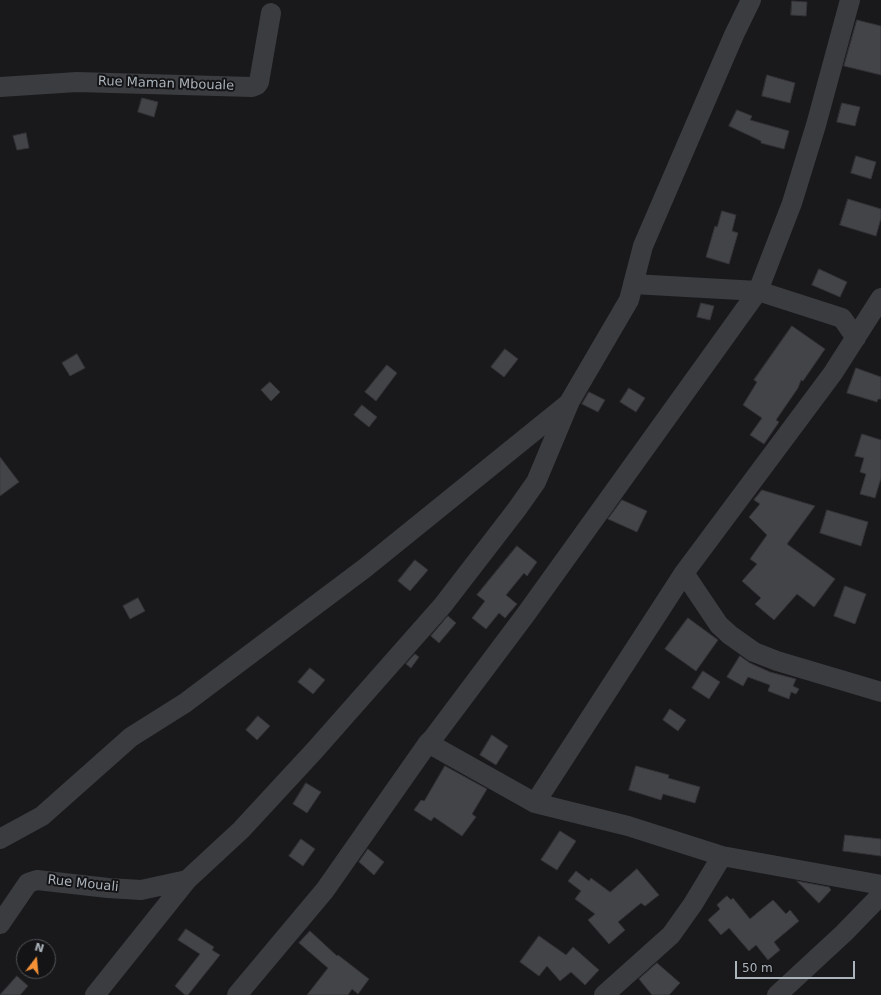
<!DOCTYPE html>
<style>
body{margin:0}
#map{position:relative;width:881px;height:995px;overflow:hidden;background:#19191b;font-family:"DejaVu Sans",sans-serif}
canvas{display:block}
.north{position:absolute;left:16px;top:939px;width:40px;height:40px;box-sizing:border-box;background:#141416;border:1px solid #505458;border-radius:50%;rotate:16deg;font-size:11px;font-weight:700;line-height:16px;text-align:center;color:#abb3bb}
.north::after{content:'';display:block;margin:auto;width:14px;height:18px;background:#f59237;clip-path:polygon(50% 0,100% 100%,50% 72%,0 100%)}
.scale{position:absolute;left:735px;top:961px;width:120px;height:18px;box-sizing:border-box;border:2px solid #abb3bb;border-top:0;padding-left:5px;font-size:12px;line-height:14px;white-space:nowrap;color:#abb3bb;-webkit-text-stroke:3px #141416;paint-order:stroke}
</style>
<div id="map">
<canvas width="881" height="995"></canvas>
<div class="north">N</div>
<div class="scale">50 m</div>
</div>
<script>
const ctx = document.querySelector('canvas').getContext('2d');
ctx.lineJoin = 'round';
function fillPath(path, color) {
  ctx.fillStyle = color;
  ctx.fill(path, 'evenodd');
}
function stroke(path, color, width, dash) {
  ctx.strokeStyle = color;
  ctx.lineWidth = width;
  ctx.lineCap = dash ? 'butt' : 'round';
  ctx.setLineDash(dash || []);
  ctx.stroke(path);
}
function label(font, color, halo, rows, align = 'center') {
  ctx.font = font + ' "DejaVu Sans",sans-serif';
  ctx.lineWidth = 4;
  ctx.setLineDash([]);
  ctx.textBaseline = 'middle';
  ctx.strokeStyle = halo;
  ctx.fillStyle = color;
  for (const [text, x, y, turn = 0] of rows) {
    ctx.save();
    ctx.translate(x, y);
    ctx.rotate((+turn || 0) * Math.PI / 180);
    ctx.textAlign = isNaN(turn) ? turn : align;
    if (halo) ctx.strokeText(text, 0, 0);
    ctx.fillText(text, 0, 0);
    ctx.restore();
  }
}
const building = new Path2D(`
 M 792,1 L 807,2 L 806,16 L 791,15 Z
 M 857,20 L 881,26 L 881,75 L 844,66 Z
 M 767,75 L 795,83 L 790,103 L 762,96 Z
 M 142,98 L 158,102 L 154,117 L 138,112 Z
 M 842,103 L 860,107 L 855,126 L 837,122 Z
 M 737,110 L 752,116 L 750,120 L 789,131 L 784,149 L 761,143 L 761,141 L 729,126 Z
 M 26,133 L 29,148 L 17,150 L 13,136 Z
 M 856,156 L 876,162 L 871,179 L 851,173 Z
 M 848,199 L 881,209 L 881,218 L 876,236 L 840,225 Z
 M 722,211 L 736,215 L 732,231 L 738,233 L 729,264 L 706,257 L 715,226 L 717,227 Z
 M 819,269 L 847,282 L 840,297 L 812,285 Z
 M 701,303 L 714,306 L 710,320 L 697,317 Z
 M 792,326 L 825,349 L 803,381 L 801,380 L 798,388 L 776,420 L 779,422 L 764,444 L 750,435 L 762,418 L 743,405 L 757,382 L 754,380 Z
 M 505,349 L 518,359 L 504,377 L 491,367 Z
 M 77,354 L 85,368 L 70,376 L 62,363 Z
 M 387,365 L 397,373 L 376,401 L 365,392 Z
 M 856,368 L 881,377 L 881,399 L 878,399 L 877,402 L 847,393 Z
 M 270,382 L 280,392 L 271,401 L 261,390 Z
 M 629,388 L 645,398 L 636,412 L 620,402 Z
 M 589,392 L 605,400 L 598,412 L 582,404 Z
 M 362,405 L 377,417 L 369,427 L 354,415 Z
 M 862,434 L 881,440 L 881,478 L 875,498 L 860,494 L 866,474 L 860,472 L 864,458 L 855,456 Z
 M 0,457 L 19,482 L 0,496 Z
 M 762,490 L 815,506 L 787,544 L 835,579 L 814,607 L 797,594 L 774,620 L 755,604 L 761,598 L 742,581 L 757,564 L 750,559 L 767,535 L 749,517 L 760,504 L 754,500 Z
 M 622,500 L 647,511 L 637,532 L 608,519 Z
 M 827,510 L 868,522 L 861,546 L 820,533 Z
 M 517,546 L 537,562 L 527,576 L 524,573 L 506,595 L 517,604 L 505,618 L 499,613 L 486,629 L 472,618 L 485,601 L 477,595 Z
 M 415,560 L 428,570 L 410,591 L 398,581 Z
 M 845,586 L 866,594 L 855,624 L 834,616 Z
 M 138,598 L 145,611 L 130,619 L 123,606 Z
 M 448,616 L 456,623 L 439,643 L 431,636 Z
 M 688,618 L 718,640 L 696,671 L 665,649 Z
 M 415,654 L 419,657 L 411,668 L 406,664 Z
 M 740,656 L 750,663 L 770,672 L 796,679 L 793,686 L 799,689 L 796,694 L 791,692 L 789,699 L 768,691 L 770,685 L 748,677 L 743,686 L 727,677 Z
 M 310,668 L 325,680 L 313,694 L 298,682 Z
 M 703,671 L 720,682 L 709,699 L 692,688 Z
 M 670,709 L 686,720 L 678,731 L 663,720 Z
 M 258,716 L 270,726 L 257,740 L 246,730 Z
 M 492,735 L 508,746 L 496,765 L 480,755 Z
 M 445,766 L 487,789 L 472,814 L 476,817 L 462,836 L 434,817 L 431,821 L 414,810 L 421,800 L 424,801 Z
 M 636,766 L 669,775 L 668,778 L 700,787 L 695,803 L 663,794 L 661,800 L 629,790 Z
 M 306,783 L 321,792 L 307,813 L 293,804 Z
 M 560,831 L 576,841 L 557,870 L 541,860 Z
 M 845,835 L 881,839 L 881,856 L 843,851 Z
 M 301,839 L 315,849 L 303,866 L 289,856 Z
 M 368,849 L 384,862 L 374,875 L 359,862 Z
 M 637,869 L 659,895 L 645,906 L 641,903 L 618,922 L 625,930 L 609,944 L 588,920 L 595,914 L 575,899 L 581,891 L 568,881 L 576,871 L 589,881 L 591,878 L 610,892 Z
 M 797,881 L 829,887 L 831,890 L 819,903 Z
 M 727,896 L 731,900 L 733,898 L 750,919 L 773,900 L 786,914 L 790,910 L 799,921 L 774,942 L 780,950 L 768,960 L 756,945 L 749,951 L 729,928 L 721,935 L 708,920 L 720,909 L 717,905 Z
 M 186,929 L 214,947 L 212,950 L 220,955 L 188,995 L 185,995 L 175,986 L 200,954 L 178,940 Z
 M 310,931 L 337,956 L 338,955 L 369,979 L 358,994 L 352,989 L 348,995 L 307,995 L 328,968 L 299,943 Z
 M 539,936 L 566,955 L 573,947 L 599,970 L 585,985 L 571,972 L 560,981 L 547,966 L 539,976 L 520,962 Z
 M 657,963 L 680,983 L 669,995 L 652,995 L 639,979 Z
 M 17,976 L 28,986 L 20,995 L 0,995 Z`);
const minor = new Path2D(`
 M 0,87 L 77,82 L 252,87 L 257,85 L 259,82 L 271,13
 M 633,284 L 758,291 L 842,318 L 856,338
 M 684,573 L 719,625 L 730,635 L 754,652 L 777,661 L 881,692
 M 428,743 L 535,803 L 628,826 L 722,856 L 881,885
 M 535,803 L 684,573 L 833,373 L 881,298
 M 0,839 L 42,816 L 131,737 L 185,703 L 365,568 L 569,403
 M 0,924 L 28,883 L 37,880 L 108,888 L 141,890 L 187,880
 M 95,995 L 187,880 L 241,830 L 315,750 L 443,605 L 517,509 L 536,482 L 570,401 L 629,300 L 643,246 L 734,35 L 751,0
 M 237,995 L 325,890 L 428,743 L 433,738 L 526,614 L 758,291 L 792,203 L 816,125 L 850,0
 M 604,995 L 671,935 L 693,904 L 722,856
 M 777,995 L 844,933 L 881,895`);
const streetNames = [
 ["Rue Maman Mbouale",166,84,2],
 ["Rue Mouali",83,884,6]
];
fillPath(building, '#434448');
stroke(building, '#333337', 1);
stroke(minor, '#3a3c40', 20);
label('13px', '#abb3bb', '#141416', streetNames);
</script>
